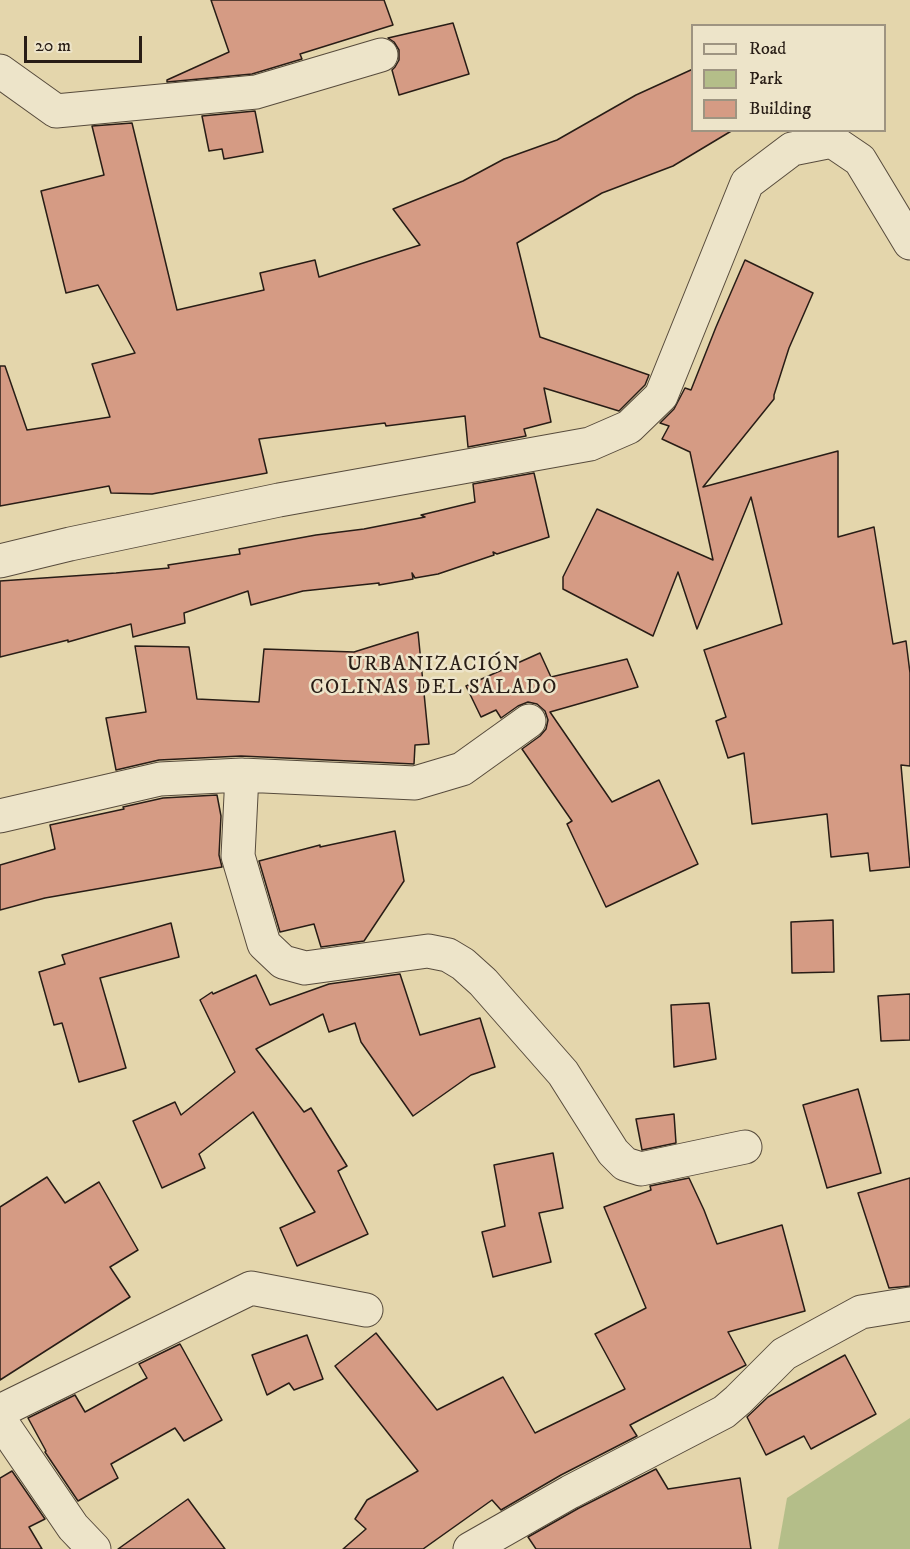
<!DOCTYPE html>
<meta charset="utf-8">
<style>
body{margin:0}
#map{position:relative;width:910px;height:1549px;overflow:hidden;background:#e4d6ac;font-family:"IM FELL DW Pica",serif}
canvas{display:block}
.legend{position:absolute;left:691px;top:24px;width:195px;height:108px;box-sizing:border-box;background:#ede4c9;border:2px solid #9e9481;margin:0;padding:8px 10px;list-style:none;font-size:18px;color:#281d16}
.legend li{display:flex;align-items:center;gap:12px;height:30px}
.legend b{width:30px;border:2px solid #9e9481}
.scale{position:absolute;left:24px;top:36px;width:118px;height:27px;box-sizing:border-box;border:3px solid #281d16;border-top:0;padding-left:8px;font-size:18px;line-height:21px;white-space:nowrap;color:#281d16;-webkit-text-stroke:4px #ede4c9;paint-order:stroke}
</style>
<div id="map">
<canvas width="910" height="1549"></canvas>
<ul class="legend">
<li><b style="height:8px;background:#ede4c9"></b>Road</li>
<li><b style="height:16px;background:#b4be89"></b>Park</li>
<li><b style="height:16px;background:#d59b84"></b>Building</li>
</ul>
<div class="scale">20 m</div>
</div>
<script>
const ctx = document.querySelector('canvas').getContext('2d');
ctx.lineJoin = 'round';
function fillPath(path, color) {
  ctx.fillStyle = color;
  ctx.fill(path, 'evenodd');
}
function stroke(path, color, width, dash) {
  ctx.strokeStyle = color;
  ctx.lineWidth = width;
  ctx.lineCap = dash ? 'butt' : 'round';
  ctx.setLineDash(dash || []);
  ctx.stroke(path);
}
function label(font, color, halo, rows, align = 'center') {
  ctx.font = font + ' "IM FELL DW Pica",serif';
  ctx.lineWidth = 5;
  ctx.setLineDash([]);
  ctx.textBaseline = 'middle';
  ctx.strokeStyle = halo;
  ctx.fillStyle = color;
  for (const [text, x, y, turn = 0] of rows) {
    ctx.save();
    ctx.translate(x, y);
    ctx.rotate((+turn || 0) * Math.PI / 180);
    ctx.textAlign = isNaN(turn) ? turn : align;
    if (halo) ctx.strokeText(text, 0, 0);
    ctx.fillText(text, 0, 0);
    ctx.restore();
  }
}
const green = new Path2D(`
 M 910,1418 L 910,1549 L 778,1549 L 787,1498 Z`);
const building = new Path2D(`
 M 211,0 L 384,0 L 393,25 L 300,54 L 302,59 L 252,74 L 167,82 L 167,80 L 229,52 Z
 M 453,23 L 469,74 L 399,95 L 392,70 L 395,67 L 399,60 L 399,50 L 394,42 L 388,38 Z
 M 693,69 L 693,130 L 733,130 L 673,166 L 602,193 L 517,243 L 540,337 L 649,375 L 645,385 L 619,411 L 544,388 L 551,422 L 524,429 L 526,436 L 468,447 L 465,416 L 386,426 L 385,423 L 259,439 L 267,473 L 152,494 L 111,493 L 109,486 L 0,506 L 0,366 L 5,366 L 27,430 L 110,417 L 92,364 L 135,353 L 98,285 L 66,293 L 41,191 L 104,175 L 92,126 L 132,123 L 177,310 L 264,290 L 260,273 L 315,260 L 319,277 L 420,245 L 393,209 L 463,181 L 504,159 L 557,140 L 636,95 Z
 M 255,111 L 263,152 L 224,159 L 222,149 L 209,151 L 202,116 Z
 M 745,260 L 813,293 L 789,348 L 774,395 L 774,399 L 703,487 L 838,451 L 838,537 L 874,527 L 893,644 L 906,641 L 910,673 L 910,766 L 901,765 L 910,867 L 870,871 L 868,853 L 831,857 L 827,814 L 752,824 L 744,753 L 728,758 L 716,721 L 726,717 L 704,650 L 782,624 L 751,497 L 697,629 L 678,572 L 653,636 L 563,589 L 563,577 L 597,509 L 713,560 L 690,452 L 662,439 L 669,426 L 660,423 L 674,409 L 685,388 L 691,390 L 716,327 Z
 M 534,473 L 549,537 L 497,554 L 493,552 L 494,555 L 438,574 L 415,578 L 412,573 L 413,579 L 379,585 L 379,583 L 303,591 L 251,605 L 248,591 L 184,613 L 185,623 L 133,637 L 131,624 L 68,642 L 68,640 L 0,657 L 0,581 L 116,573 L 169,568 L 168,565 L 240,554 L 239,549 L 316,535 L 364,529 L 425,517 L 421,515 L 475,502 L 473,484 Z
 M 418,632 L 429,744 L 415,745 L 414,764 L 241,756 L 159,760 L 116,770 L 106,718 L 146,712 L 135,646 L 189,647 L 197,699 L 259,702 L 264,649 L 354,652 Z
 M 540,653 L 551,677 L 627,659 L 638,687 L 550,712 L 612,802 L 659,780 L 698,864 L 606,907 L 567,824 L 572,821 L 522,749 L 540,736 L 546,729 L 548,720 L 545,711 L 537,704 L 528,702 L 518,706 L 501,718 L 496,710 L 481,717 L 466,686 Z
 M 217,795 L 221,816 L 219,855 L 222,867 L 45,898 L 0,910 L 0,865 L 55,849 L 50,825 L 124,809 L 123,807 L 163,798 Z
 M 395,831 L 404,881 L 364,941 L 321,947 L 314,924 L 280,932 L 259,861 L 320,845 L 320,847 Z
 M 833,920 L 834,972 L 792,973 L 791,922 Z
 M 171,923 L 179,957 L 100,978 L 126,1068 L 79,1082 L 62,1023 L 54,1025 L 39,972 L 65,964 L 62,955 Z
 M 400,974 L 420,1035 L 480,1018 L 495,1067 L 471,1075 L 413,1116 L 361,1042 L 355,1023 L 329,1032 L 323,1014 L 256,1049 L 304,1112 L 311,1108 L 347,1166 L 338,1171 L 368,1234 L 297,1266 L 280,1228 L 315,1212 L 253,1112 L 199,1154 L 205,1168 L 162,1188 L 133,1121 L 175,1102 L 181,1115 L 235,1072 L 200,1000 L 212,992 L 213,994 L 256,975 L 270,1005 L 329,984 Z
 M 910,994 L 910,1040 L 881,1041 L 878,996 Z
 M 709,1003 L 716,1059 L 674,1067 L 671,1005 Z
 M 858,1089 L 881,1173 L 827,1188 L 803,1105 Z
 M 674,1114 L 676,1143 L 642,1150 L 636,1119 Z
 M 553,1153 L 563,1208 L 539,1213 L 551,1262 L 493,1277 L 482,1232 L 505,1226 L 494,1165 Z
 M 47,1177 L 65,1203 L 99,1182 L 138,1250 L 110,1267 L 130,1297 L 0,1380 L 0,1207 Z
 M 689,1178 L 704,1210 L 717,1244 L 782,1225 L 805,1311 L 728,1332 L 746,1365 L 630,1425 L 637,1436 L 561,1475 L 501,1510 L 492,1500 L 423,1549 L 343,1549 L 366,1529 L 355,1519 L 367,1500 L 418,1471 L 335,1366 L 376,1333 L 437,1410 L 503,1377 L 535,1433 L 625,1389 L 595,1334 L 646,1308 L 604,1207 L 651,1190 L 650,1186 Z
 M 910,1178 L 910,1286 L 889,1288 L 858,1193 Z
 M 307,1335 L 323,1379 L 294,1390 L 289,1383 L 267,1395 L 252,1355 Z
 M 180,1344 L 222,1420 L 184,1441 L 175,1428 L 111,1464 L 118,1478 L 78,1501 L 45,1452 L 46,1451 L 28,1418 L 75,1395 L 85,1412 L 147,1378 L 139,1364 Z
 M 845,1355 L 876,1414 L 811,1449 L 804,1436 L 766,1455 L 747,1417 L 768,1397 Z
 M 656,1469 L 668,1489 L 740,1478 L 751,1549 L 536,1549 L 528,1537 L 579,1508 Z
 M 12,1471 L 45,1519 L 29,1527 L 42,1549 L 0,1549 L 0,1478 Z
 M 188,1499 L 225,1549 L 118,1549 Z`);
const minor = new Path2D(`
 M 0,71 L 56,111 L 256,92 L 381,55
 M 0,561 L 70,544 L 279,500 L 590,444 L 629,427 L 661,396 L 747,183 L 792,149 L 832,141 L 860,160 L 910,243
 M 242,775 L 238,856 L 264,944 L 283,962 L 305,968 L 428,951 L 448,955 L 463,964 L 483,982 L 563,1073 L 613,1152 L 625,1164 L 641,1169 L 745,1147
 M 0,816 L 160,779 L 242,775 L 415,783 L 462,769 L 529,721
 M 0,1411 L 251,1288 L 366,1310
 M 0,1420 L 73,1527 L 94,1549
 M 470,1549 L 570,1492 L 724,1412 L 738,1400 L 784,1354 L 861,1312 L 910,1304`);
const neighbourhoodNames = [
 ["URBANIZACIÓN",434,666],
 ["COLINAS DEL SALADO",434,689]
];
fillPath(green, '#b4be89');
fillPath(building, '#d59b84');
stroke(building, '#281d16', 1.5);
stroke(minor, '#574b3c', 35);
stroke(minor, '#ede4c9', 33);
ctx.letterSpacing = '1.5px';
label('20px', '#281d16', '#ede4c9', neighbourhoodNames);
ctx.letterSpacing = '0px';
</script>
